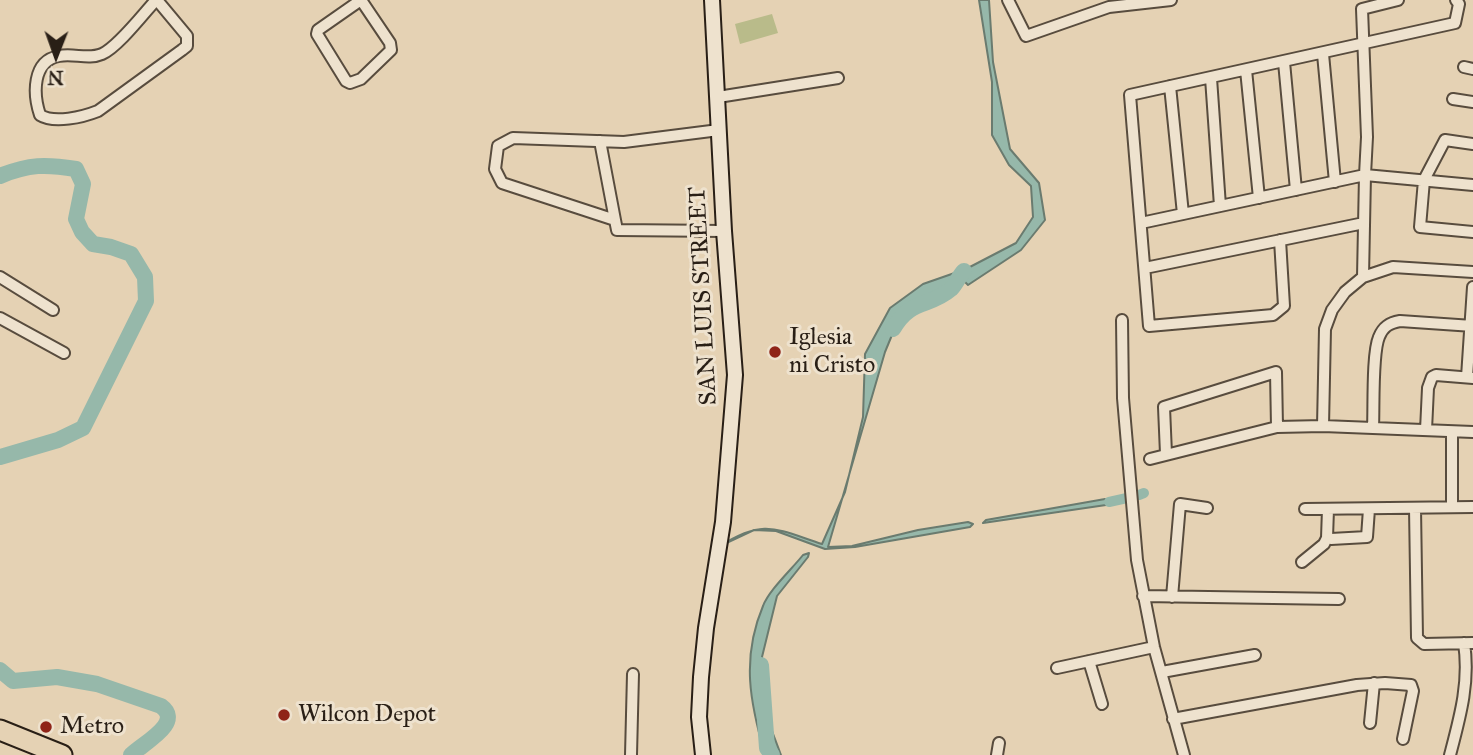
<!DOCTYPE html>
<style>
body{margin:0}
#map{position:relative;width:1473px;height:755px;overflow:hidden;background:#e5d2b4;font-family:"IM FELL Great Primer",serif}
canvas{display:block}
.north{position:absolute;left:21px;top:21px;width:70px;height:70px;-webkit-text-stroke:5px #eee2ce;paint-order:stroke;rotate:181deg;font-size:19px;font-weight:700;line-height:28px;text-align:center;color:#291f16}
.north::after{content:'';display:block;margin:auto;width:24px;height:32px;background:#291f16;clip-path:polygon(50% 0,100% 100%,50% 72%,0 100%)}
</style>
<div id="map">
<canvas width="1473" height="755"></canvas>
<div class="north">N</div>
</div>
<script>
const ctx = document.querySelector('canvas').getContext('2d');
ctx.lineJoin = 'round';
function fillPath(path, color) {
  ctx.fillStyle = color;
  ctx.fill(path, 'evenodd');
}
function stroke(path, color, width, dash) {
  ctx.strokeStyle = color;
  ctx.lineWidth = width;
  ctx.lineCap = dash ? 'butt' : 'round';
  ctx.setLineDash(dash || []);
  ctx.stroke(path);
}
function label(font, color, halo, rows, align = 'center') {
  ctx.font = font + ' "IM FELL Great Primer",serif';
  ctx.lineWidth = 6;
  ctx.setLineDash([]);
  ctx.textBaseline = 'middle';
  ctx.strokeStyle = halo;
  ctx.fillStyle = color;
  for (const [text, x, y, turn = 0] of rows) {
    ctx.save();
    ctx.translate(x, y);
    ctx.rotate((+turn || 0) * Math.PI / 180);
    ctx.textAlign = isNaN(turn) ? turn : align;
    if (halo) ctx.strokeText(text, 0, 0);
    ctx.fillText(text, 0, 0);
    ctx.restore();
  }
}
const green = new Path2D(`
 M 772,14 L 778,33 L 740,44 L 735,24 Z`);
const water = new Path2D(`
 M 979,0 L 989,0 L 993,62 L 1010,149 L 1039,183 L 1045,220 L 1021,250 L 968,285 L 964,281 L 919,304 L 899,318 L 885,352 L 828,547 L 852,546 L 918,530 L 968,522 L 973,524 L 970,527 L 855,547 L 825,549 L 776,531 L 754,530 L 720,546 C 764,518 776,529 822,544 L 845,492 L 863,417 L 865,354 L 890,308 L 923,284 L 966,269 L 1016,243 L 1033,217 L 1031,186 L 1009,165 L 992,135 L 992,82 Z
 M 1105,499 L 1109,502 L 1106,505 L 983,523 L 986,520 Z
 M 809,553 L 808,557 L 777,596 L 762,657 L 763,707 L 781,755 L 765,755 C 750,703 741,658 763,606 C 769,590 792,569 803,555 Z`);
const canal = new Path2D(`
 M 1139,495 L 1144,493
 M 1109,502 L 1127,498`);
const river = new Path2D(`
 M 0,176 C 29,164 46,164 76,169 L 83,184 L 76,219 L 82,232 L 93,244 L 111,247 L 131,254 L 145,277 L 146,301 L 83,428 L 58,440 L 0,457
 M 893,329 C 911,298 929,308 951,289 C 956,284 959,276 964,271
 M 761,665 L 767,748 L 772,755
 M 0,670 L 13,681 L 57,677 L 97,684 L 161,706 C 184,723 143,743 131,755`);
const street = new Path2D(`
 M 156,0 C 144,13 118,47 102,54 C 88,60 74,53 59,56 C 32,61 33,94 40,115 C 54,124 83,117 98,111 L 182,50 L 187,46 L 187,36 L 157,0
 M 361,0 L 390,43 L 391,50 L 361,79 L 350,83 L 346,81 L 317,34 L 318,30 L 361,0
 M 1008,0 L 1026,36 L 1109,7 L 1171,0
 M 1398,0 L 1362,9 L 1367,137 L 1365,175 L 1473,185
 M 1323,54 L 1335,182
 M 1284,62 L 1296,190
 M 1464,67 L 1473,69
 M 1246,70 L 1259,198
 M 1211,78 L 1220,206
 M 1170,86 L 1183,214
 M 718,97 L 838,78
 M 1453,99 L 1473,102
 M 719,130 L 624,142 L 513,138 L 498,146 L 495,169 L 502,183 L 615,220 L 617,230 L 724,231
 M 600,141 L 615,220
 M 1473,144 L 1445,140 L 1424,180 L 1420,227 L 1473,232
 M 1141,223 L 1365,175 L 1363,277
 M 1280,240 L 1284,306 L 1273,315 L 1149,326 L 1130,95 L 1455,23 L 1459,4 L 1456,0
 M 1145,268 L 1364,223
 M 0,277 L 53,310
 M 0,318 L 64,353
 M 1122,320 L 1123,398 L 1137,560 L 1154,647 L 1184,755
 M 1467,377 L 1473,287
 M 1323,426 L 1325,329 L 1332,310 L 1345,292 L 1363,277 L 1393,267 L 1473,272
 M 1373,428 C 1374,407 1372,353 1379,337 C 1383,327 1389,323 1400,321 L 1473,326
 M 1426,430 L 1428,388 L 1432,377 L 1436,375 L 1473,378
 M 1452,432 L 1452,507
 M 1166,454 L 1164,407 L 1276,372 L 1277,427
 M 1150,459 L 1277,427 L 1323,426 L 1473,432
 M 1415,508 L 1417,638 L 1424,644 L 1473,643
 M 1305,509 L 1473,507
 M 1328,509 L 1327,538 L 1331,539 L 1367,537 L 1369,509
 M 1302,562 L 1324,544 L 1327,538
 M 1143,596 L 1339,599
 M 1172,597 L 1180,504 L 1207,508
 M 1089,661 L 1102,704
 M 1057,668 L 1154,647
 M 1162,672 L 1255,655
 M 1173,719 L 1357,685 L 1385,683 L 1411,685 L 1413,691 L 1403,739
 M 1370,723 L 1374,683
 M 631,755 L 633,674
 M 997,755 L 999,743
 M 1450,755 C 1460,717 1470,682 1464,643`);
const secondary = new Path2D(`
 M 703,755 L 699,717 L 701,677 L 706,628 L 723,522 L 735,375 L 724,231 L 712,0`);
const highway = new Path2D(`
 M 0,730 L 62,755`);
const markers = [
 [775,352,7,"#8f2418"],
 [284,715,7,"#8f2418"],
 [46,727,7,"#8f2418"]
];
const streetNames = [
 ["SAN LUIS STREET",704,296,-93]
];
const poiNames = [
 ["Iglesia",789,338],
 ["ni Cristo",789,366],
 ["Wilcon Depot",298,715],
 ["Metro",60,727]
];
fillPath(green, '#b9bb8a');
fillPath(water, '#96b8aa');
stroke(water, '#6a7b6f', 2);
stroke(canal, '#96b8aa', 10);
stroke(river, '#96b8aa', 16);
stroke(street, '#584c3e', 14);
stroke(secondary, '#291f16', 18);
stroke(highway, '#291f16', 23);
stroke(street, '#eee2ce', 10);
stroke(secondary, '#eee2ce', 14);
stroke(highway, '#e5d2b4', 19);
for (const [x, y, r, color] of markers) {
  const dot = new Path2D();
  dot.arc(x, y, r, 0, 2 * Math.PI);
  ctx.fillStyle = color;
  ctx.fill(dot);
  stroke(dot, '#eee2ce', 2.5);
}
label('24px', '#291f16', '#eee2ce', streetNames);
label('24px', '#291f16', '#eee2ce', poiNames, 'left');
</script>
